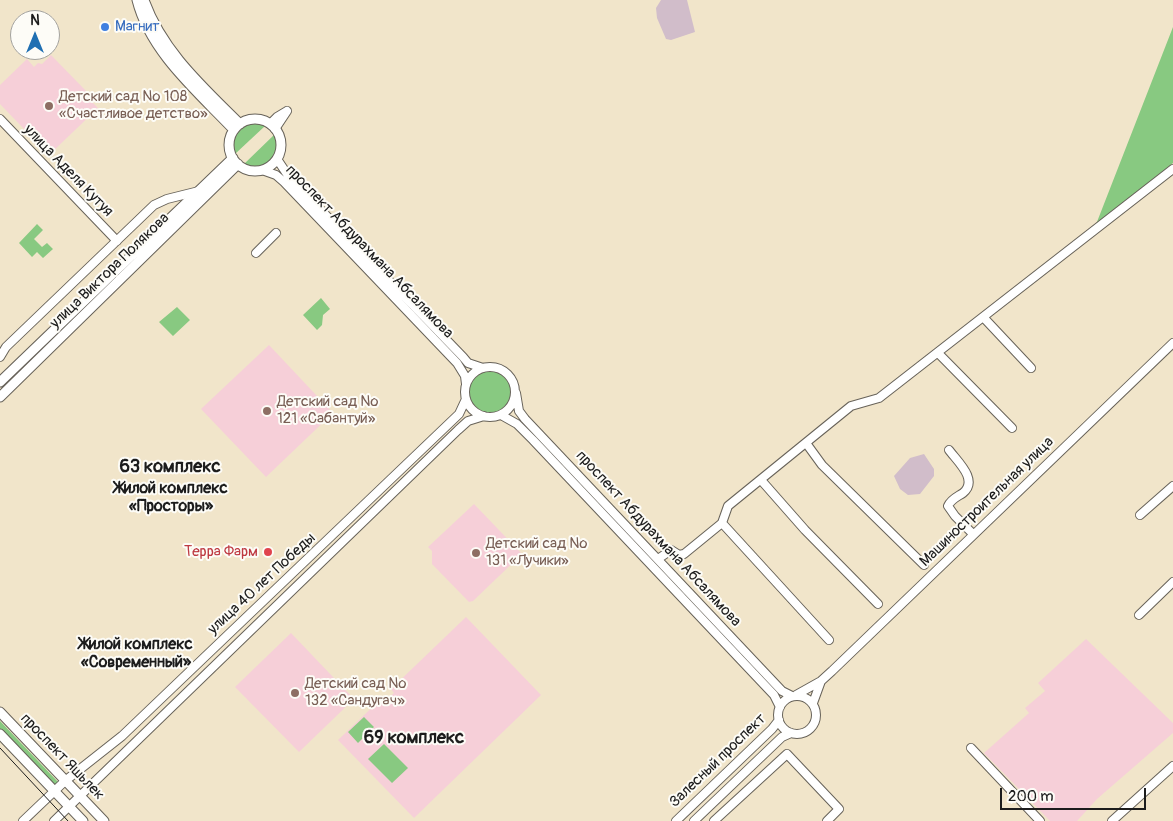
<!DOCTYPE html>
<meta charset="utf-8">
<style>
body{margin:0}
#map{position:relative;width:1173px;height:821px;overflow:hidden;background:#f1e5ca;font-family:Pangolin,sans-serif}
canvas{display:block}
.north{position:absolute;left:10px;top:10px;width:50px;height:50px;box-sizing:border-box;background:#fdfcf7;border:1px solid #a3a29f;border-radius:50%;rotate:0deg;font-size:14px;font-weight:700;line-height:20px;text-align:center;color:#1c1c1c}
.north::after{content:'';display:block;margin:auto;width:18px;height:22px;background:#1f6fb2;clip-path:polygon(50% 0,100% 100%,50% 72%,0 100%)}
.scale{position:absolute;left:1000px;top:788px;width:146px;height:22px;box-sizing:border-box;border:2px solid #1c1c1c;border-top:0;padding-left:6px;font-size:15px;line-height:18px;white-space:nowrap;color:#1c1c1c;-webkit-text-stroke:4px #fdfcf7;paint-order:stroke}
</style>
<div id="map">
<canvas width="1173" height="821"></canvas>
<div class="north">N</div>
<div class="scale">200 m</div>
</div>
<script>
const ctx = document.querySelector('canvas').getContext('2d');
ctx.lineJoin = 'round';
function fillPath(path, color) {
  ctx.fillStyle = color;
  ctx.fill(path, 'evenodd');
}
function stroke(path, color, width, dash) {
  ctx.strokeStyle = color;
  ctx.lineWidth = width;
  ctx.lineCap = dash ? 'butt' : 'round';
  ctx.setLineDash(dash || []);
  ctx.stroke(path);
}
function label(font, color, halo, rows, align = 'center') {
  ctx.font = font + ' Pangolin,sans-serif';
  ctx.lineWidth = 4;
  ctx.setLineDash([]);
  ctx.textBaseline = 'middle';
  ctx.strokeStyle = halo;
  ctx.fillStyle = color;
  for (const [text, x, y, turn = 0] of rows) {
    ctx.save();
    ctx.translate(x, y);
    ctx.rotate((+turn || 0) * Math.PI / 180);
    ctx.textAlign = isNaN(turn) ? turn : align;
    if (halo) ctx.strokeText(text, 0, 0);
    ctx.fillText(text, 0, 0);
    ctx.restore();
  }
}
const built = new Path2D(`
 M 51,55 L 89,94 L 87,97 L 98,108 L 49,155 L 0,104 L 0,85 L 27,59 L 34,67 L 38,63 L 42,64 Z
 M 269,345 L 333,413 L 266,477 L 201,409 Z
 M 474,504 L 522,554 L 473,601 L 469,602 L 432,564 L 432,551 L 428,547 Z
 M 466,617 L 541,695 L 414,818 L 338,740 L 383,697 L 387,699 L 394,693 L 391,689 Z
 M 291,633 L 354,699 L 299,752 L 235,687 Z
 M 1086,639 L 1173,723 L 1173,733 L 1097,799 L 1077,821 L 1050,821 L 984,753 L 1029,713 L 1025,708 L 1045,691 L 1038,683 Z`);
const industrial = new Path2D(`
 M 661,0 L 687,0 L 695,32 L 671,40 L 666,39 L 657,18 L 656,8 Z
 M 924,454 L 934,469 L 934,476 L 920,494 L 908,495 L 900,489 L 894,476 L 910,458 Z`);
const green = new Path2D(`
 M 1173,27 L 1173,163 L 1095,227 Z
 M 256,123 L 265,126 L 235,154 C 230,138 239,125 256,123 Z
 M 275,134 L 277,147 L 270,162 L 254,168 L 244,164 Z
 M 37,224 L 43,230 L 34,239 L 42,247 L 47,243 L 53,249 L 43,258 L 37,252 L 32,257 L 19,243 Z
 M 321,298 L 330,309 L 323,315 L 322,325 L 317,330 L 303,315 Z
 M 177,307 L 190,320 L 173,336 L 159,322 Z
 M469 392a22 22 0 1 1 44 0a22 22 0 1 1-44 0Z
 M 364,717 L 374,727 L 358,743 L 348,732 Z
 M 0,721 L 59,783 L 54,787 L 0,731 Z
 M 384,744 L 408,768 L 392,783 L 368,759 Z`);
const minor = new Path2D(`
 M 0,119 L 117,241
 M 270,124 L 277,117 L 287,111
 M 275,129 L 287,111
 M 277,159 L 289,177 L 463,357 L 468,363 L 483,368
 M 262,170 L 276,175 L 284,182 L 457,363 L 465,376 L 466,384
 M 256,253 L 276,233
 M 984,318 L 1031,368
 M 938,353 L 1012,428
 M 0,357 L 6,347 L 154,205 L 167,199 L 199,191
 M465 392a25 25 0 1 1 50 0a25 25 0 1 1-50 0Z
 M 516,393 L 519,411 L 525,419 L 782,691 L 792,696
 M 501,415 L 517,424 L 533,440 L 774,695 L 780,707
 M 806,443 L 822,465 L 924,565
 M 949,450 C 957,461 979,480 963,493 C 957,497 951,499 948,506 L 955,516 L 973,534
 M 761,480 L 805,530 L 878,604
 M 1140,515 L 1173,486
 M 722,523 L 829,640
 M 658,559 L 671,550 L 679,555 L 684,554 L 722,523 L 728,506 L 851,406 L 879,398 L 1173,169
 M 1139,615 L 1173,582
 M 796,695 L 821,681 L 832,671 L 1173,343
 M778 715a19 19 0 1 1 38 0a19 19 0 1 1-38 0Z
 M 813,703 L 821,681
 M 971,748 L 1040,821
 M 23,821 L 65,781 L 122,736 L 459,414 L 466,399
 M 54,821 L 458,430 L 468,421 L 484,416
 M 676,821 L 772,729 L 779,720
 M 694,821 L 782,737 L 791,733
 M 714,821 L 787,754 L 839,809 L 827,821
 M 1112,821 L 1173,766`);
const major = new Path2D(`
 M 137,0 C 150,52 198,92 234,130
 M 144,0 C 162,51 203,87 240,124
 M229 145a26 26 0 1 1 52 0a26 26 0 1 1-52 0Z
 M 0,382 L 233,158
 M 0,397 L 238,164
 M 0,712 L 104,821
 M 0,734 L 83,821`);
const tram = new Path2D(`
 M 0,748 L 68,821`);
const markers = [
 [105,27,5,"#3f7fe0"],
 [49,106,5,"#8d6e63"],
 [267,411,5,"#8d6e63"],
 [268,552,5,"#e0444e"],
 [476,553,5,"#8d6e63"],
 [295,693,5,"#8d6e63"]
];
const shopNames = [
 ["Магнит",115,27]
];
const educationNames = [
 ["Детский сад № 108",59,97],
 ["«Счастливое детство»",59,114],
 ["Детский сад №",277,402],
 ["121 «Сабантуй»",277,419],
 ["Детский сад №",486,544],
 ["131 «Лучики»",486,561],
 ["Детский сад №",305,684],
 ["132 «Сандугач»",305,701]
];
const streetNames = [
 ["улица Аделя Кутуя",68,171,46],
 ["проспект Абдурахмана Абсалямова",369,252,46],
 ["улица Виктора Полякова",110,271,-44],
 ["Машиностроительная улица",987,502,-44],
 ["проспект Абдурахмана Абсалямова",658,539,47],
 ["улица 40 лет Победы",262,584,-43],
 ["проспект Яшьлек",62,757,46],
 ["Залесный проспект",718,761,-44]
];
const healthNames = [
 ["Терра Фарм",258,552]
];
const neighbourhoodNames = [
 ["Жилой комплекс",171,489],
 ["«Просторы»",171,507],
 ["Жилой комплекс",136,645],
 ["«Современный»",136,663]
];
const quarterNames = [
 ["63 комплекс",170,467],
 ["69 комплекс",414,738]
];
fillPath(built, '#f6cfd8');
fillPath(industrial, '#d1bdca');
fillPath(green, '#88c981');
stroke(minor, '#676259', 10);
stroke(major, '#676259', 11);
stroke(minor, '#fff', 8);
stroke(major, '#fff', 9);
stroke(tram, '#1c1c1c', 1);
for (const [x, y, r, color] of markers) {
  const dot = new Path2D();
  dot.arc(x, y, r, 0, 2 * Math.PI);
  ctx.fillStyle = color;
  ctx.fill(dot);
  stroke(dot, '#fdfcf7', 2);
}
label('15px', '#366cbe', '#fdfcf7', shopNames, 'left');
label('15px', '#785e54', '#fdfcf7', educationNames, 'left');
label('15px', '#1c1c1c', '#fdfcf7', streetNames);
label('15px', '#be3a42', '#fdfcf7', healthNames, 'right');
label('bold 16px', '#1c1c1c', '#fdfcf7', neighbourhoodNames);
label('bold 18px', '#1c1c1c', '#fdfcf7', quarterNames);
</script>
